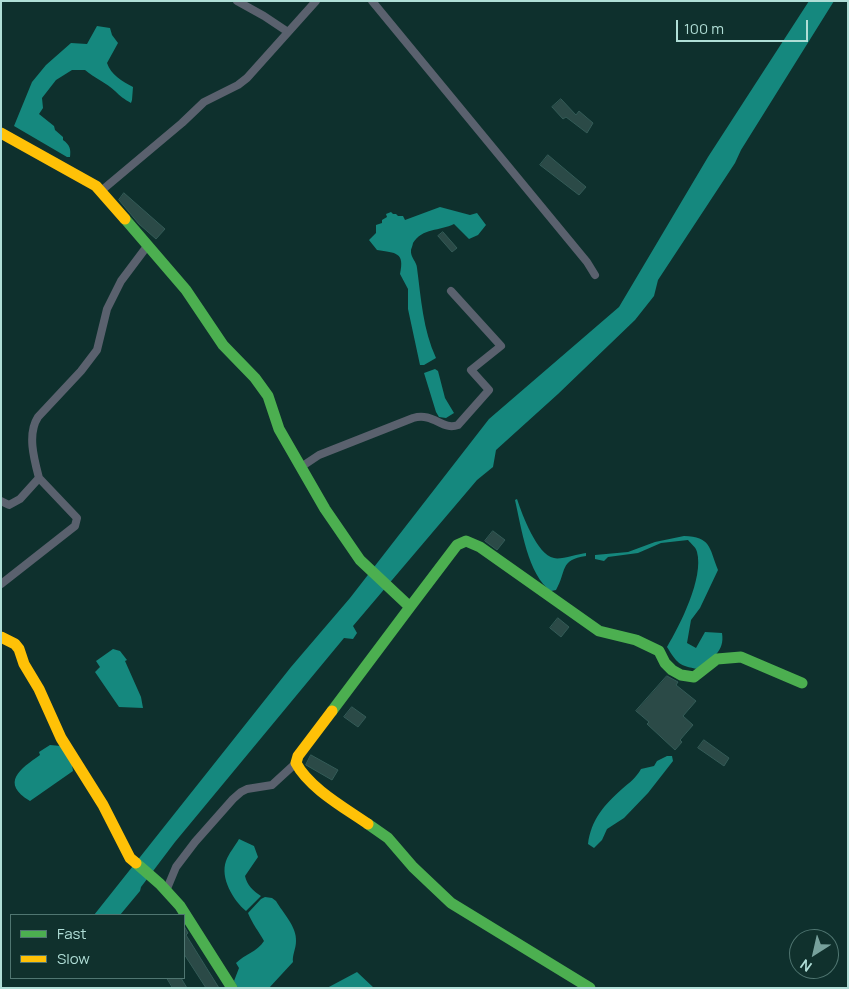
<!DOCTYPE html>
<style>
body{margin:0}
#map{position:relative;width:849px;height:989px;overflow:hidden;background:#0e302d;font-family:Manrope,sans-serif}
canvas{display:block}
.frame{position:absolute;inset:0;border:2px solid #b0ded7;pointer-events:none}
.legend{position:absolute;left:10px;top:914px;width:175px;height:65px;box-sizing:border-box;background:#10312d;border:1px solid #507671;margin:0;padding:6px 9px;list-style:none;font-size:15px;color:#b0ded7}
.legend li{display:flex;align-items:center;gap:10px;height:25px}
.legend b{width:25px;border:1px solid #507671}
.north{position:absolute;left:789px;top:929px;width:50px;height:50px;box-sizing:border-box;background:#10312d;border:1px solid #507671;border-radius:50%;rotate:215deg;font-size:14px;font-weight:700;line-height:20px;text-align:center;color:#b0ded7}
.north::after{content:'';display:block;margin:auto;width:18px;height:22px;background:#77a19c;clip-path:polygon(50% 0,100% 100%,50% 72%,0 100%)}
.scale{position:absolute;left:676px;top:20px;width:132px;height:22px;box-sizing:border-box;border:2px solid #b0ded7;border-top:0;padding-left:6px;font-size:15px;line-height:18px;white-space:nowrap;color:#b0ded7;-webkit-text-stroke:4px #10312d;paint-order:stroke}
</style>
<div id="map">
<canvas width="849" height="989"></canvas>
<div class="frame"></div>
<ul class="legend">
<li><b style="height:6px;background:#4caf50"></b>Fast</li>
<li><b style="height:6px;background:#ffc107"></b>Slow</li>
</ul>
<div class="north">N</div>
<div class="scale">100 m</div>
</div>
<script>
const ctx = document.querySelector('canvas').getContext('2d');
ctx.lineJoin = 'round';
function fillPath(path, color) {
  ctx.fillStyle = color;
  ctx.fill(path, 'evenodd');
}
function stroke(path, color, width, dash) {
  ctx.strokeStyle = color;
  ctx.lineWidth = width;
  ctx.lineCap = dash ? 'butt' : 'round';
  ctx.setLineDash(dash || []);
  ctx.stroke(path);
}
const water = new Path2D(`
 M 809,1 L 834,1 L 741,150 L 735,163 L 658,280 L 654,296 L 635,320 L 558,394 L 496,450 L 493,467 L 477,480 L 353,626 L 357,633 L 353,639 L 344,638 L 175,842 L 141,887 L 140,891 L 120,915 L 94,915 L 291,667 L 350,598 L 489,419 L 619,307 L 708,157 Z
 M 97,26 L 110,28 L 112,35 L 118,43 L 107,63 C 111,75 122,81 133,87 L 132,100 L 131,103 C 124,99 120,96 115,91 C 107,83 94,78 85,70 L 72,70 L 56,80 L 42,98 L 43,108 L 39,114 L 54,126 L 55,130 L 63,137 L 63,140 C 70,145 71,149 70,157 L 67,157 L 14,126 L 32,82 L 46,65 L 71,43 L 87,44 Z
 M 440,207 L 470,215 L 477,213 L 486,225 L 478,235 L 469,239 L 454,224 C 440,231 422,228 413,243 C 413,244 411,250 411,250 C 410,257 417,262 417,268 C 421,298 423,330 436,358 L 424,365 L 420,365 L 408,309 L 408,289 L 400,274 C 405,252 396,253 377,250 L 369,240 L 376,233 L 376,225 L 382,223 L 382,220 L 387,217 L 386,214 L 391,212 L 393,214 L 396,214 L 398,216 L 403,216 L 405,220 Z
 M 435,369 L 438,371 L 445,398 L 454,413 L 446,418 L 439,417 L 436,412 L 424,373 Z
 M 517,499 C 522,514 537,555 554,558 C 560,560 578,554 586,553 L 586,556 C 559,560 567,571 556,590 L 551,591 C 528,576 521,526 515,500 Z
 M 684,536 C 711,537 709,547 718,570 L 700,608 L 691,620 L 687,643 L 696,648 L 705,632 L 722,633 C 725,652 712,658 698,669 C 679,666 677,663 667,647 C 680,625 704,578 697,552 C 696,547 691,544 688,540 L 661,543 L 638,553 L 608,557 L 604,561 L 595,559 L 595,555 L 628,552 L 655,542 Z
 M 113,649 L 120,651 L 127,660 L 125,661 L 141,697 L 143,708 L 119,707 L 95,672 L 100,667 L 96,661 Z
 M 50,745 L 61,746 L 72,765 L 73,771 L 30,801 C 0,783 20,769 40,755 L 39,752 Z
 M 667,756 L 672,756 L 673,761 L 648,793 L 624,818 L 607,829 L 602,840 L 594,848 L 588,844 C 591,820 604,805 622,789 C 629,783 636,778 641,769 L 654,766 L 657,761 Z
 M 239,839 L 254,846 L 258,857 L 245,876 C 247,885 253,891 261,896 L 246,911 C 233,900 220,878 226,861 C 229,853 235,846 239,839 Z
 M 265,897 L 272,898 L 276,901 C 283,913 297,927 296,941 C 296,949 292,955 293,962 L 269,988 L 238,988 L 234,981 L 239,968 L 236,963 C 245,954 257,952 264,941 C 259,932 252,923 248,913 L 261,899 Z
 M 357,972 L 374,988 L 327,988 Z`);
const building = new Path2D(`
 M 561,99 L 576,115 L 579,111 L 593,123 L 587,133 L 566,117 L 563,119 L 552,107 Z
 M 548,155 L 586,187 L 579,195 L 540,165 Z
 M 124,193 L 165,229 L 156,239 L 139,224 L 119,200 Z
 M 443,232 L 457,248 L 452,252 L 438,236 Z
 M 493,531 L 505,540 L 497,550 L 485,541 Z
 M 558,618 L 569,627 L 561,637 L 550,628 Z
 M 667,676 L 678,682 L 676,685 L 696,701 L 683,716 L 693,725 L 680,740 L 682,742 L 675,750 L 647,724 L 649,722 L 636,711 Z
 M 352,707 L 366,717 L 358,727 L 344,717 Z
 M 704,740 L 729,758 L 724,766 L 698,748 Z
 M 311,755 L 338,770 L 332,780 L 306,765 Z
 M 184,926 L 188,933 L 186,935 L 219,988 L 206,988 L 184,954 Z
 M 167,978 L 181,978 L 187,988 L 173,988 Z`);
const street = new Path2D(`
 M 237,1 L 264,16 L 288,32
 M 372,1 L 587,262 L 595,275
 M 101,191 L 182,123 L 204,102 L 238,85 L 247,78 L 316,1
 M 301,467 L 319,455 L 413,418 C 434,412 442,431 458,425 L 489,390 L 471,370 L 501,346 L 451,291
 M 39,478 C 34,459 27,434 38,417 L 81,371 L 97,350 L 107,309 L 121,281 L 148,245
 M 1,501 L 9,505 L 20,499 L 39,478 L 77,518 L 75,526 L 1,584
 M 166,891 L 176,867 L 195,842 L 233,799 L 241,792 L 247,789 L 272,785 L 296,763`);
const fast = new Path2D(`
 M 125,219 L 186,290 L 223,345 L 255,378 L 268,396 L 279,429 L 325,509 L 360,560 L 410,607 L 332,711
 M 410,607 L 457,545 L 466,541 L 480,547 L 599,631 L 636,640 L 659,651 L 665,663 L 672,670 L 681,675 L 694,677 L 717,659 L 741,657 L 802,683
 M 368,824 L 388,838 L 413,867 L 451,903 L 590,988
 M 136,863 L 160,884 L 180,906 L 232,988`);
const slow = new Path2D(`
 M 1,133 L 96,186 L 125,219
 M 1,637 L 15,644 L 19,649 L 24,664 L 39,689 L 61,738 L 103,805 L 130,858 L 136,863
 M 332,711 L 298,756 L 296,763 C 309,788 345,808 368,824`);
fillPath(water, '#15887e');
fillPath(building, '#2b4a47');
stroke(building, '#345b57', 1);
stroke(street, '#5a616e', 8);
stroke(fast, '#4caf50', 11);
stroke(slow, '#ffc107', 11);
</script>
